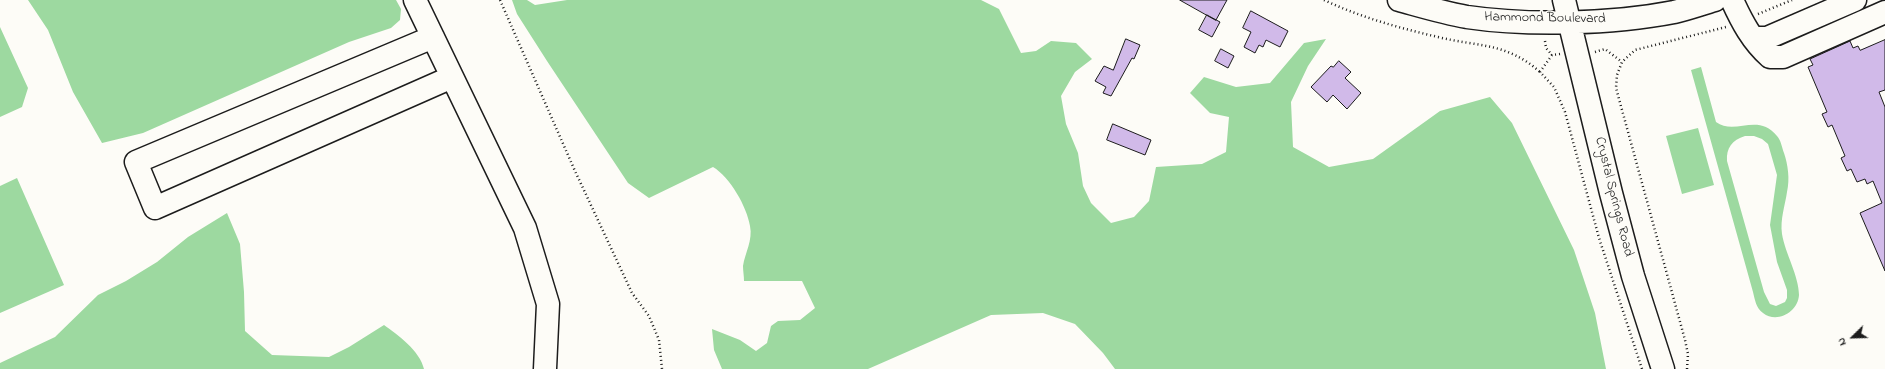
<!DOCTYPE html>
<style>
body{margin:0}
#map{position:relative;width:1885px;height:369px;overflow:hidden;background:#fdfcf7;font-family:"Indie Flower",sans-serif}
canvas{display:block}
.north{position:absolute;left:1833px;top:317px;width:40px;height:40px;-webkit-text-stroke:3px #fdfcf7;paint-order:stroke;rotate:247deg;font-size:11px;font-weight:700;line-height:16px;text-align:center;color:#1c1c1c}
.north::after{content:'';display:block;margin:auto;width:14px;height:18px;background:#1c1c1c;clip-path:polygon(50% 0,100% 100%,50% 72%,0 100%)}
</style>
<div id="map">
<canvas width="1885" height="369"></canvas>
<div class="north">N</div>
</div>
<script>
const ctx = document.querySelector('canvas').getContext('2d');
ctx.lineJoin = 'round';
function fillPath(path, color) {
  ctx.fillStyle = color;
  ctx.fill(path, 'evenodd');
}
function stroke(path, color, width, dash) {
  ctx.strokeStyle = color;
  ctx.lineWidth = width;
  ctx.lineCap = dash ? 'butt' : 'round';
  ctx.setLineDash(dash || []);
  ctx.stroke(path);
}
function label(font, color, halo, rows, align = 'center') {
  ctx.font = font + ' "Indie Flower",sans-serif';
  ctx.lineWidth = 3;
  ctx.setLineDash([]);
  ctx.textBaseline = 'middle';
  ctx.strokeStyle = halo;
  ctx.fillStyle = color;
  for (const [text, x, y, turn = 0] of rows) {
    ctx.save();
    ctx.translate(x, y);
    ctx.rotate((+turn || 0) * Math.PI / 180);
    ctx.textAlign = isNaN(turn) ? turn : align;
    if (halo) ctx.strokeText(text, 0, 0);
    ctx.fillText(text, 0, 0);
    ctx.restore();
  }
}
const green = new Path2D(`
 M 28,0 L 396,0 L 401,9 L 400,20 L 391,28 L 349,42 L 143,133 L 102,143 L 73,92 L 48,30 Z
 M 512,0 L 527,0 L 535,5 L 567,0 L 981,0 L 999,9 L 1021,53 L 1036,51 L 1051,41 L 1076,43 L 1092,59 L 1075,72 L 1061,96 L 1066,124 L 1078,153 L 1083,186 L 1091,203 L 1111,223 L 1134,217 L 1149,201 L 1156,167 L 1202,164 L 1226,152 L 1229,117 L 1210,113 L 1190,93 L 1204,77 L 1236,87 L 1270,83 L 1304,43 L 1326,39 L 1308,66 L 1291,102 L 1293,147 L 1329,167 L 1373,159 L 1440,111 L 1490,97 L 1512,123 L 1574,250 L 1595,313 L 1606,369 L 1115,369 L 1103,353 L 1075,324 L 1043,313 L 991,315 L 868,369 L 722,369 L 714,350 L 712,329 L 740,340 L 756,351 L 767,343 L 771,326 L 778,321 L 800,320 L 815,308 L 802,281 L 744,281 C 744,276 743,271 743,266 C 745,253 753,240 750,226 C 747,207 730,177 713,167 L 649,198 L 628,183 L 547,61 L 517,14 Z
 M 0,27 L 28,88 L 22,107 L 0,117 Z
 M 1701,67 L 1716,122 C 1735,136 1758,112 1777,136 C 1781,140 1782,148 1784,153 C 1788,165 1790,179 1787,192 C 1785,206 1780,219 1782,234 C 1785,253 1799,276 1799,295 C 1798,312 1777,324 1763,313 C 1756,308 1755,300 1753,292 L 1691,70 ZM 1745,136 L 1754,136 L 1762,139 L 1768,144 L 1777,175 L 1770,225 L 1777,262 L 1787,290 L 1787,298 L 1785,302 L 1776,306 L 1770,304 L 1764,292 L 1727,161 C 1726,148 1732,140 1745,136 Z
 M 1698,128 L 1714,185 L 1682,194 L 1666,136 Z
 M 17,178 L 64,285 L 0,313 L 0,186 Z
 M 227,213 L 240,244 L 244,292 L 245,331 L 272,355 L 329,357 L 349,347 L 384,325 C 398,335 420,351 424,369 L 0,369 L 0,363 L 55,337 L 98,295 L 126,281 L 157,262 L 188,237 Z`);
const building = new Path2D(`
 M 1180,0 L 1227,0 L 1216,20 Z
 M 1251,11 L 1288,31 L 1280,47 L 1266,40 L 1263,47 L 1259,45 L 1255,53 L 1244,47 L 1251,32 L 1243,28 Z
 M 1207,15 L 1220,22 L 1212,37 L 1199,30 Z
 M 1126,39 L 1140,45 L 1134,59 L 1132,58 L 1111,96 L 1103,93 L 1106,87 L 1095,81 L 1104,66 L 1113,70 Z
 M 1885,40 L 1885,90 L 1879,92 L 1885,107 L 1885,271 L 1860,213 L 1882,203 L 1873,181 L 1867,184 L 1865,179 L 1857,182 L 1851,169 L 1847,171 L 1841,158 L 1845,156 L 1832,125 L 1828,127 L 1822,114 L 1827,112 L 1808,67 L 1813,65 L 1810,59 L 1850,41 L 1853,48 L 1858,46 L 1860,50 Z
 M 1221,49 L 1234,56 L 1228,68 L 1215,61 Z
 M 1339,61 L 1351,72 L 1345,78 L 1361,93 L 1347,109 L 1333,95 L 1327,102 L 1311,87 L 1331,66 L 1333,67 Z
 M 1113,124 L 1151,140 L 1145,155 L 1107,140 Z`);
const path = new Path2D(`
 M 500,0 L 575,171 L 632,293 L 649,316 L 659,340 L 662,369
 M 1324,0 C 1360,17 1399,28 1438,37 C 1478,47 1506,42 1540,72
 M 1758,14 L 1792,0
 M 1545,41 L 1546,48 L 1552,55
 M 1595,52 L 1605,49 L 1622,62
 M 1560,54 L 1552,55 L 1540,72 L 1554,87 L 1565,112 L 1599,238 L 1642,369
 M 1687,369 L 1688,354 L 1685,340 L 1616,88 L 1617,75 L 1622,62 L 1635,50 L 1726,27`);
const minor = new Path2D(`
 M 415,0 L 525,228 L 548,304 L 545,369
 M 1399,0 C 1421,6 1444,13 1467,17 C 1528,26 1613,24 1674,12 C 1687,9 1701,4 1715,0
 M 1564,0 L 1611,193 L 1633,276 L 1663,369
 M 1732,0 C 1742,22 1752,41 1770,57 L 1783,57 L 1885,12
 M 433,37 L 136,162 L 155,208 L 452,77
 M 1753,38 L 1767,38 L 1855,0`);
const streetNames = [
 ["Hammond Boulevard",1545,19,1],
 ["Crystal Springs Road",1613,197,76]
];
fillPath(green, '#9dd9a0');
fillPath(building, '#d1bae9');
stroke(building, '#1c1c1c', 1);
stroke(minor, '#1c1c1c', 25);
stroke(path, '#1c1c1c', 2.5, [1, 3]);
stroke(minor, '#fdfcf7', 22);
label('14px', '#1c1c1c', '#fdfcf7', streetNames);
</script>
